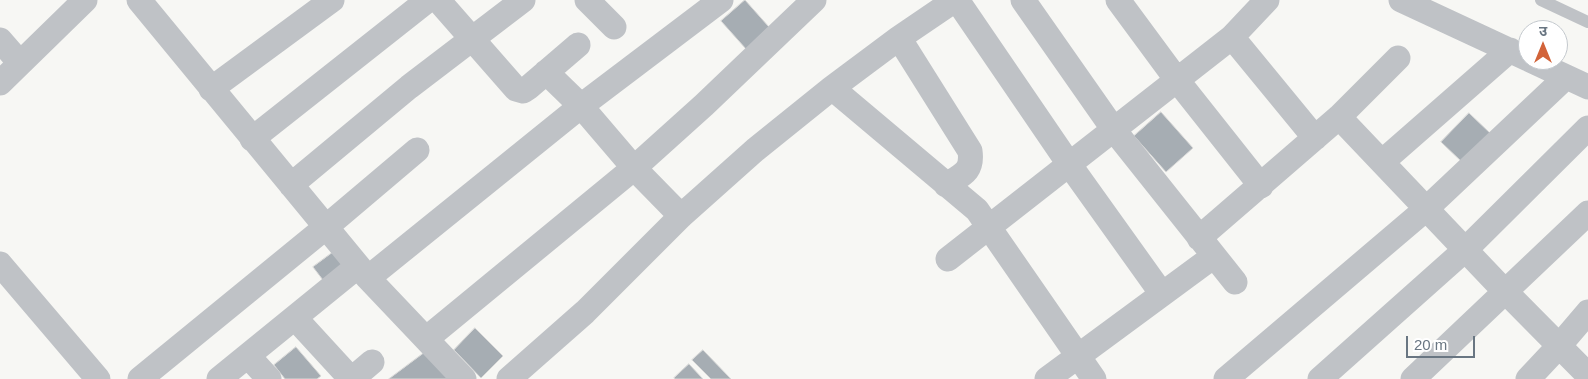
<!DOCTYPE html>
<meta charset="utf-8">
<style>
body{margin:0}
#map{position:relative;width:1588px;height:379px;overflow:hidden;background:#f7f7f4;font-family:Helvetica,"Noto Sans Devanagari",sans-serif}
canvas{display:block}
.north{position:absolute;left:1518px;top:20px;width:50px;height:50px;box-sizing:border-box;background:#fff;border:1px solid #c3c8cd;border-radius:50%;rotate:0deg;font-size:14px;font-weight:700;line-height:20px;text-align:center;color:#697682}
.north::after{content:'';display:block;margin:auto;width:18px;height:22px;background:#d26339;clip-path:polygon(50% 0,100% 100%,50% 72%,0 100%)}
.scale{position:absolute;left:1406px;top:336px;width:69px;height:22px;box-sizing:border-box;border:2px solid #697682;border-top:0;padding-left:6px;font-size:15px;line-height:18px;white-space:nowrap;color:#697682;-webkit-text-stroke:4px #fff;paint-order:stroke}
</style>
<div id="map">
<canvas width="1588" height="379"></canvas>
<div class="north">उ</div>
<div class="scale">20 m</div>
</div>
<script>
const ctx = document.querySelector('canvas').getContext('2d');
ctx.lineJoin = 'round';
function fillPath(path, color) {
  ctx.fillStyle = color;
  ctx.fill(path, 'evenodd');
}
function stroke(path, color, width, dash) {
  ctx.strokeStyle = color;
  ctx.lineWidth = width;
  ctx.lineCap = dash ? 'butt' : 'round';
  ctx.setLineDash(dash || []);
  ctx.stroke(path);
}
const building = new Path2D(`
 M 745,0 L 769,27 L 746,49 L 721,21 Z
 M 1161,112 L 1193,148 L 1166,172 L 1134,136 Z
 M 1469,113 L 1491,134 L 1463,163 L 1441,142 Z
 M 336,250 L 349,267 L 326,284 L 313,267 Z
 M 475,328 L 503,356 L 481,378 L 454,350 Z
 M 296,347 L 321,376 L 317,379 L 285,379 L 274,365 Z
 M 428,350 L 450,379 L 389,379 Z
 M 703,350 L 731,379 L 711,379 L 692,360 Z
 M 689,364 L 703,379 L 675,379 L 674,378 Z`);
const service = new Path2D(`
 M 1541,0 L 1588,22`);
const minor = new Path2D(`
 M 139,0 L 368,278 L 464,379
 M 438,0 L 516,89 L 523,91 L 529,87 L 578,45
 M 587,0 L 614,27
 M 957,0 L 1069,164 L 1162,294
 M 1023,0 L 1114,130 L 1235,282
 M 1118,0 L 1177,80 L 1261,186
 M 1401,0 L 1528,59
 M 1232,37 L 1315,138
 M 899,38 L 970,151 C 973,172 962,175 946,185
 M 0,40 L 20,63
 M 1530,60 L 1588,87
 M 546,72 L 581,106 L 634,168 L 681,216
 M 0,83 L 85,0
 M 832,88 L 977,210 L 1094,379
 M 211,89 L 332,0
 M 1339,117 L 1495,281 L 1588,375
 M 252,139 L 428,0
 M 1382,162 L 1510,50
 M 291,185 L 409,87 L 523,0
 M 1199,238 L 1339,117 L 1398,58
 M 948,259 L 1232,37 L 1267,0
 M 0,264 L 98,379
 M 368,278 L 581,106 L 721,0
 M 295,318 L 351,379
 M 426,339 L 634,168 L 704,105 L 814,0
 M 248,356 L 269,379
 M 140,379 L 326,227 L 417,150
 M 219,379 L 358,266
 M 352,379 L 372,362
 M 509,379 L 585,312 L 681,216 L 755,150 L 832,88 L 899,38 L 955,0
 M 1047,379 L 1214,256
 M 1226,379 L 1426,209 L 1566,77
 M 1320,379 L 1466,249 L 1588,128
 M 1413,379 L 1588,213
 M 1528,379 L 1559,346 L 1588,312`);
fillPath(building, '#a6adb3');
stroke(building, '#d8d8d7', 1);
stroke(service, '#bfc2c6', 12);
stroke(minor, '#bfc2c6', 25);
</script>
